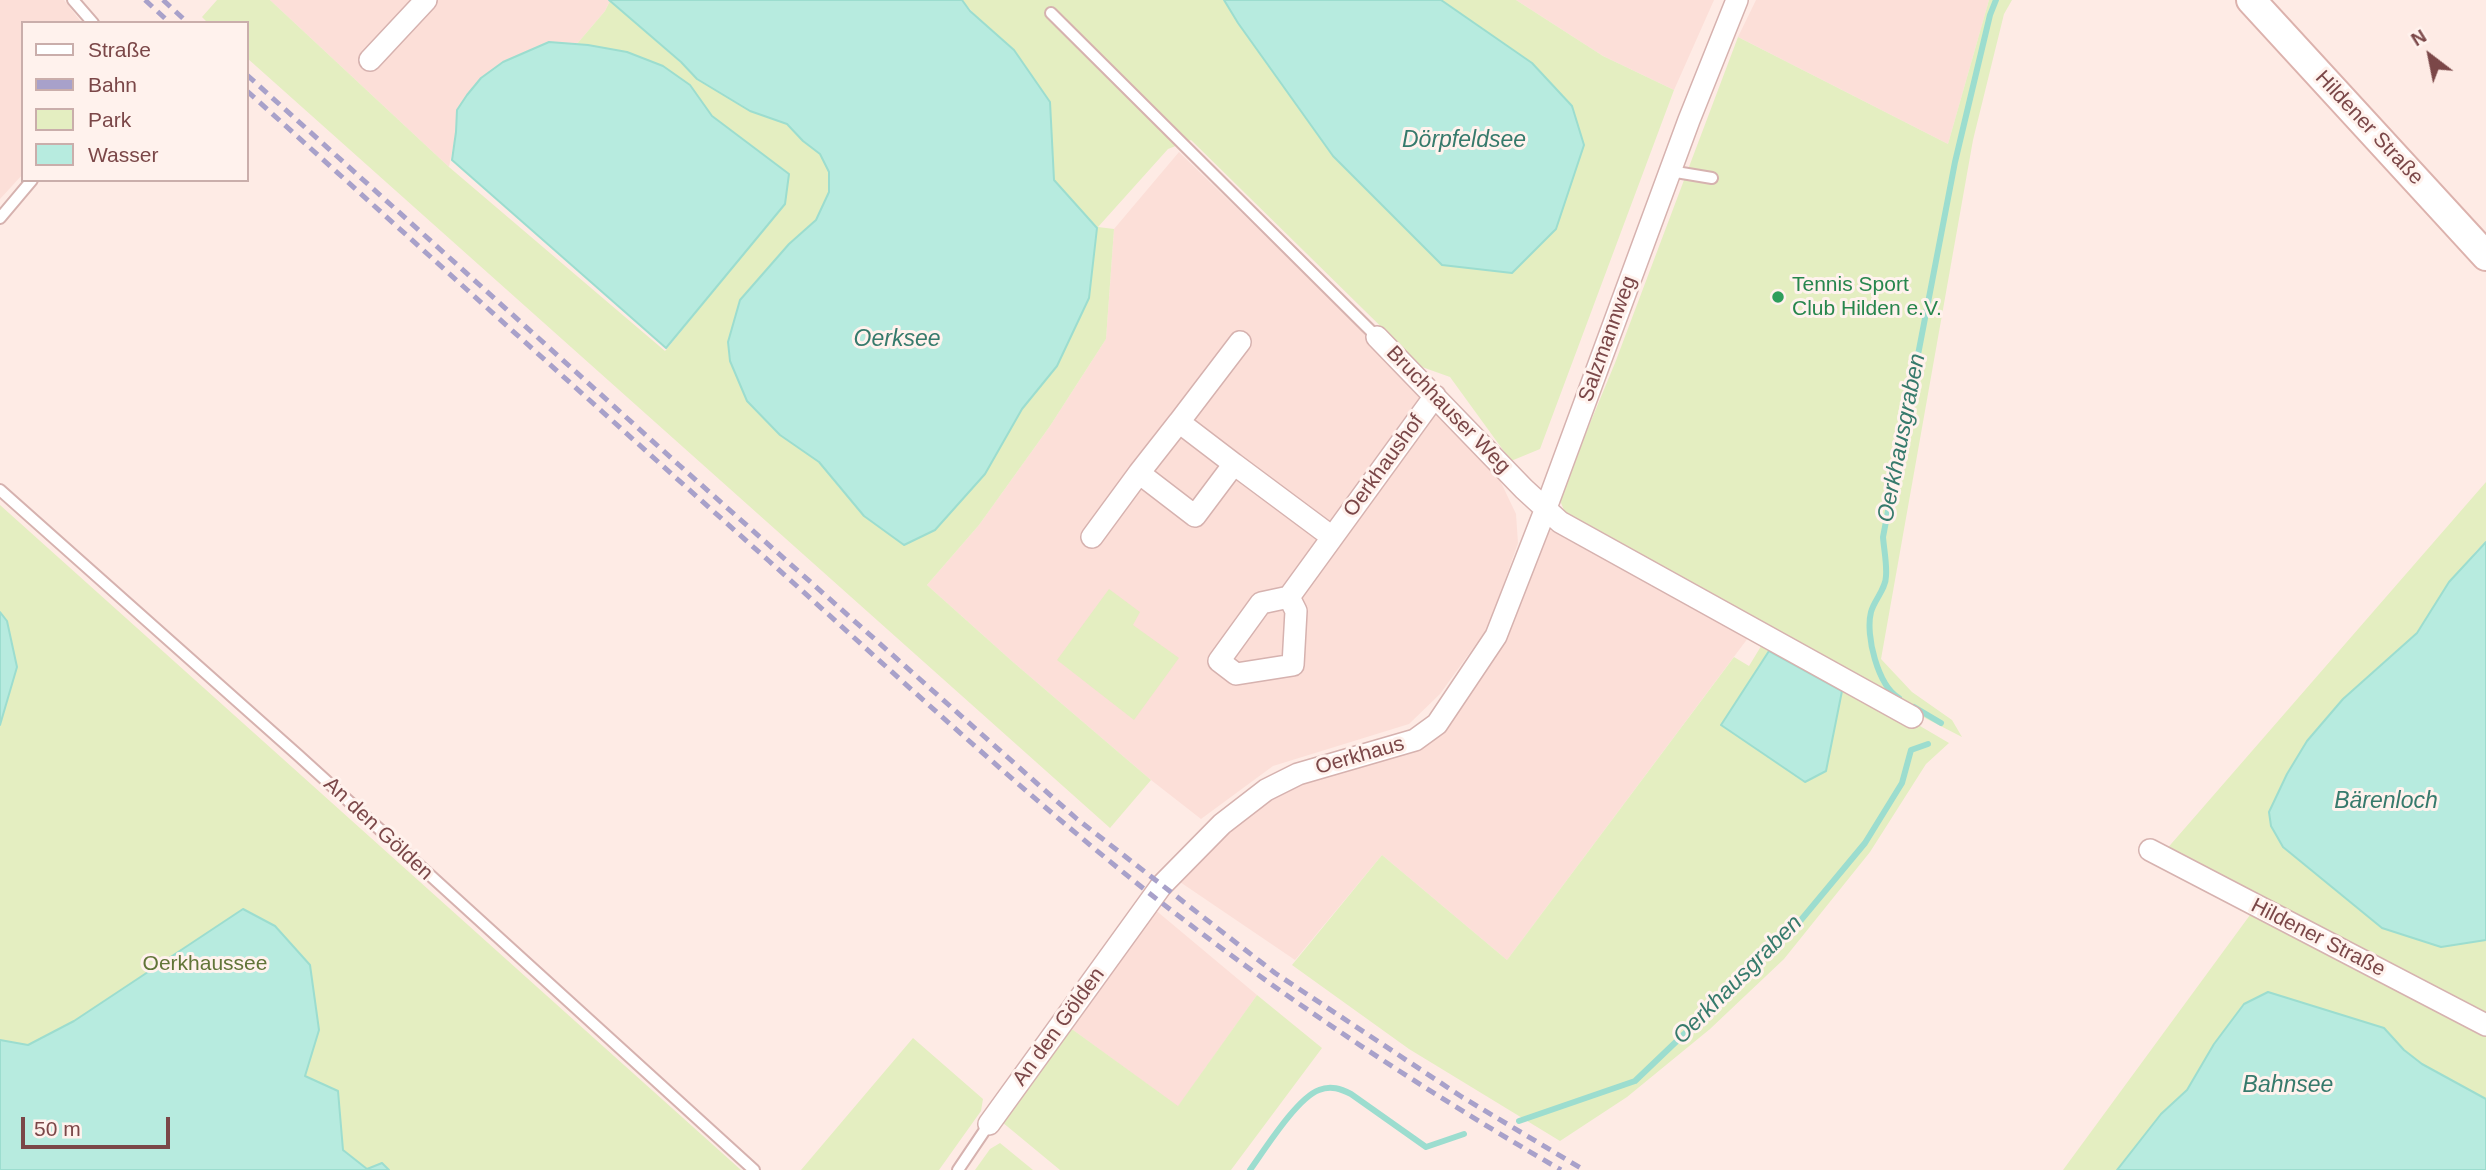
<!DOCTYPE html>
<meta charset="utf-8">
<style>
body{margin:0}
#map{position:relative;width:2486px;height:1170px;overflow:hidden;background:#feebe5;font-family:Helvetica,sans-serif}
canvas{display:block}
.legend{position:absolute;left:21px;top:21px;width:228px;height:161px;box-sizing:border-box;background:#fff2ed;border:2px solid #caaeab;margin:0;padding:9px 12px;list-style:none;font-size:21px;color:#7b4748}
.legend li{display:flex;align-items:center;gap:14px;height:35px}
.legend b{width:35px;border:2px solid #caaeab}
.north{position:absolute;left:2395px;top:21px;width:70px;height:70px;-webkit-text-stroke:5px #fff2ed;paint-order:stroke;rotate:328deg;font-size:19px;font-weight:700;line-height:28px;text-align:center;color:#7b4748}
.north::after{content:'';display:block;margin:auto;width:24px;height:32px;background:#7b4748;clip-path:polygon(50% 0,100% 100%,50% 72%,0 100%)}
.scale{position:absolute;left:21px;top:1117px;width:149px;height:32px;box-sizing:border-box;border:4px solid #7b4748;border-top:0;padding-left:9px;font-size:21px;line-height:24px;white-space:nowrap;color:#7b4748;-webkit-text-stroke:5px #fff2ed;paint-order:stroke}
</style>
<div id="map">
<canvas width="2486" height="1170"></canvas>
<ul class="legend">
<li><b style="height:9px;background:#fff"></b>Straße</li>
<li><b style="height:9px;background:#a8a1ca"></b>Bahn</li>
<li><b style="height:19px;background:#e4eec1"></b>Park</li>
<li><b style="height:19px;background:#b7ebdf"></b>Wasser</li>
</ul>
<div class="north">N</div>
<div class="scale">50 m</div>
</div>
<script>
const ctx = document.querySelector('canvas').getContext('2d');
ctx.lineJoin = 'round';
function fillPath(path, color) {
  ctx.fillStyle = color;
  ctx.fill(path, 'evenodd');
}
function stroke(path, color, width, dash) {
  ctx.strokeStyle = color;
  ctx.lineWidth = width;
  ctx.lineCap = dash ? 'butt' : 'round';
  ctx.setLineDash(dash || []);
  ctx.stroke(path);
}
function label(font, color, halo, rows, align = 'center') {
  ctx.font = font + ' Helvetica,sans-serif';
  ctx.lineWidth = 6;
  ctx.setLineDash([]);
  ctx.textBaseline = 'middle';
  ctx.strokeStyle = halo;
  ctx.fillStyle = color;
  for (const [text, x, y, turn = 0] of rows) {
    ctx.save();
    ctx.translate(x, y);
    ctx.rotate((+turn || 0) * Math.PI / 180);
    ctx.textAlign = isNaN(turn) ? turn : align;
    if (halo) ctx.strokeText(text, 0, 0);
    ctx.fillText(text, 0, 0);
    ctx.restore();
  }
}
const residential = new Path2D(`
 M 0,0 L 64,0 L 82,23 L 23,23 L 23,174 L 0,199 Z
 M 270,0 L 609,0 L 610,1 L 605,11 L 576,45 L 549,42 L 503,62 L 481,78 L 457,110 L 456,132 L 449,167 Z
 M 1516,0 L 1714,0 L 1674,90 L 1603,56 Z
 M 1756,0 L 1989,0 L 1948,144 L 1738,37 Z
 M 1179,152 L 1369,337 L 1496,472 L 1516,514 L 1518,543 L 1489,626 L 1440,694 L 1409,724 L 1273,766 L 1201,819 L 1151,780 L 1013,662 L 927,585 L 979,525 L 1050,426 L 1106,339 L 1114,229 Z
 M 1548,529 L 1748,638 L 1507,960 L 1382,855 L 1295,960 L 1180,882 L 1224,833 L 1286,785 L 1432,741 L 1503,637 Z
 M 1153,908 L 1257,995 L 1178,1107 L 1069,1027 Z`);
const green = new Path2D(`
 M 217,0 L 270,0 L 449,167 L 665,351 L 784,204 L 789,174 L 712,116 L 690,85 L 663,66 L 627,52 L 588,45 L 576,45 L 605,11 L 610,1 L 681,63 L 697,79 L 750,111 L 787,124 L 803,141 L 820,154 L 829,172 L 829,192 L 816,220 L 789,244 L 774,263 L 780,435 L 819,462 L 842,491 L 935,530 L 985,474 L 1022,409 L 1057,366 L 1089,298 L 1097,228 L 1054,180 L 1050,102 L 962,0 L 1224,0 L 1238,23 L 1333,156 L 1371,193 L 1572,106 L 1532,63 L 1441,0 L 1516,0 L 1603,56 L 1674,90 L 1540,449 L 1511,461 L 1450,377 L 1422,367 L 1191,140 L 1168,149 L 1098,227 L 1114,229 L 1106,339 L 1050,426 L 979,525 L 927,585 L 1013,662 L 1151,780 L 1110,828 L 247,58 L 247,23 L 208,23 L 202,17 Z
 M 1989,0 L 2012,0 L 2004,14 L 1973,140 L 1881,659 L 1912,692 L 1952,720 L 1962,737 L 1890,700 L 1566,515 L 1559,498 L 1615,363 L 1738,37 L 1948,144 Z
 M 2486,482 L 2486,542 L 2476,551 L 2417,633 L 2343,699 L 2307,741 L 2441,947 L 2486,940 L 2486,1099 L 2422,1064 L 2404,1050 L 2384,1028 L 2214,1044 L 2187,1090 L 2161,1114 L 2117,1170 L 2063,1170 L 2250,915 L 2257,900 L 2165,851 Z
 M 0,505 L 741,1170 L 0,1170 Z
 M 1109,589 L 1140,612 L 1133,625 L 1179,658 L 1134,720 L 1057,660 Z
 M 1763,643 L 1903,716 L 1949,743 L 1926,764 L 1870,852 L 1784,959 L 1710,1029 L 1627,1097 L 1560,1141 L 1409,1049 L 1292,965 L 1382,855 L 1507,960 L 1734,657 L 1749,666 Z
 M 1257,995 L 1322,1048 L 1231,1170 L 1060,1170 L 1002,1122 L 1069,1027 L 1178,1106 Z
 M 913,1038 L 983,1099 L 981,1111 L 939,1170 L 801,1170 Z
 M 1000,1143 L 1033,1170 L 975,1170 L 990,1149 Z`);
const water = new Path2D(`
 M 609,0 L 962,0 L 970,11 L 1014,50 L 1050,102 L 1054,180 L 1097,228 L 1089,298 L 1057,366 L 1022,409 L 985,474 L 935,530 L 904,545 L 864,516 L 819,462 L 780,435 L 747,401 L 730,361 L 728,342 L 740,300 L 789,244 L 816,220 L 829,192 L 829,172 L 820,154 L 803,141 L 787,124 L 750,111 L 697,79 L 681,62 Z
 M 1224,0 L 1441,0 L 1532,63 L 1572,106 L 1584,145 L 1556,229 L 1512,273 L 1442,265 L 1333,156 L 1238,23 Z
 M 549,42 L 588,45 L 627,52 L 663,66 L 690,85 L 712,116 L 789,174 L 785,204 L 666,348 L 452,160 L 456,132 L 457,110 L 467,95 L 481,78 L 503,62 Z
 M 2486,542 L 2486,940 L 2441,947 L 2382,928 L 2283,847 L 2271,826 L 2269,812 L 2287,774 L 2307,741 L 2343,699 L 2417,633 L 2449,582 Z
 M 0,612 L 7,621 L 17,667 L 0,725 Z
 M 1769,651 L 1842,691 L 1826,771 L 1805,782 L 1721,725 Z
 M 243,909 L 275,926 L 310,965 L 319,1030 L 305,1076 L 338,1091 L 343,1150 L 367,1169 L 382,1163 L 389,1170 L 0,1170 L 0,1040 L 28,1045 L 74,1021 Z
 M 2268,992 L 2384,1028 L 2404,1050 L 2422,1064 L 2486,1099 L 2486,1170 L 2117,1170 L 2161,1114 L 2187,1090 L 2214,1044 L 2244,1004 Z`);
const stream = new Path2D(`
 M 1899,698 C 1878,686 1865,635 1871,612 C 1874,600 1886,589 1886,576 C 1887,564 1884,550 1883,537 L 1955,162 L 1990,15 L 1996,0
 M 1914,707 L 1941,723
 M 1519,1121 L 1635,1081 L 1791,932 L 1865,843 L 1902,783 L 1911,750 L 1928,744
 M 1250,1170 C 1265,1149 1297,1098 1319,1090 C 1331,1085 1341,1089 1351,1094 L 1426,1147 L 1464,1134`);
const service = new Path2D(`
 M 73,0 L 93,23
 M 1051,13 L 1377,337
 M 1670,171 L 1712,178
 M 0,218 L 32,180
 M 0,490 L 299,756 L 754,1170
 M 958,1170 L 989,1124`);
const minor = new Path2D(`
 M 370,60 L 426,0
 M 1377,337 L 1524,489 L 1560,522 L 1912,717
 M 1179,422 L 1234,464 L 1195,516 L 1139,473 Z
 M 1179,422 L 1240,342
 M 1234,464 L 1332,537
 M 1092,537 L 1139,473
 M 1289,597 L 1296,611 L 1293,665 L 1236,674 L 1219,661 L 1261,603 L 1289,597 L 1435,396
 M 2150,850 L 2486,1025
 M 989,1124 L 1161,886 L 1222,824 L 1266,790 L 1298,774 L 1415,740 L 1437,724 L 1496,636 L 1546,508 L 1689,120 L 1737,0`);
const secondary = new Path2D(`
 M 2251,0 L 2486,256`);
const rail = new Path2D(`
 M 145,0 L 170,23
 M 163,0 L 188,23
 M 247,75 L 679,465 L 1077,819 L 1275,973 L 1462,1097 L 1584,1170
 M 247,91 C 421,248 594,405 769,561 C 894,673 1017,788 1149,893 C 1279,995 1418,1087 1561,1170`);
const markers = [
 [1778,297,7,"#2e9e5b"]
];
const streetNames = [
 ["Hildener Straße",2369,128,47],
 ["Salzmannweg",1608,339,-70],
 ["Bruchhauser Weg",1448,410,46],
 ["Oerkhaushof",1384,466,-54],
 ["Oerkhaus",1360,756,-16],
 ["An den Gölden",378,829,43],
 ["Hildener Straße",2318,938,27],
 ["An den Gölden",1059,1027,-54]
];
const leisureNames = [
 ["Tennis Sport",1792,285],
 ["Club Hilden e.V.",1792,309]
];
const parkNames = [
 ["Oerkhaussee",205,964]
];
const waterNames = [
 ["Dörpfeldsee",1464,141],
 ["Oerksee",897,340],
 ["Oerkhausgraben",1902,438,-79],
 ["Bärenloch",2386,802],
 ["Oerkhausgraben",1738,980,-45],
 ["Bahnsee",2288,1086]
];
fillPath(residential, '#fcdfd8');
fillPath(green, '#e4eec1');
fillPath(water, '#b7ebdf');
stroke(water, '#9cddcf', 2);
stroke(stream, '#9cddcf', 6);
stroke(service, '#d6b2af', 14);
stroke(minor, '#d6b2af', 24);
stroke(secondary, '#dcb2ad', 32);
stroke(service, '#fff', 10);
stroke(minor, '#fff', 21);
stroke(secondary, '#fff', 28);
stroke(rail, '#a8a1ca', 5, [10, 7]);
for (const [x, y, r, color] of markers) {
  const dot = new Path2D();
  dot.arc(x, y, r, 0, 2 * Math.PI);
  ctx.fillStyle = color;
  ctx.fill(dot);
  stroke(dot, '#fff2ed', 2.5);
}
label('21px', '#7b4748', '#fff2ed', streetNames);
label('21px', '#27864d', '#fff2ed', leisureNames, 'left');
label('21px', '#617538', '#fff2ed', parkNames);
label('italic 23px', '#367a6c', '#fff2ed', waterNames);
</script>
